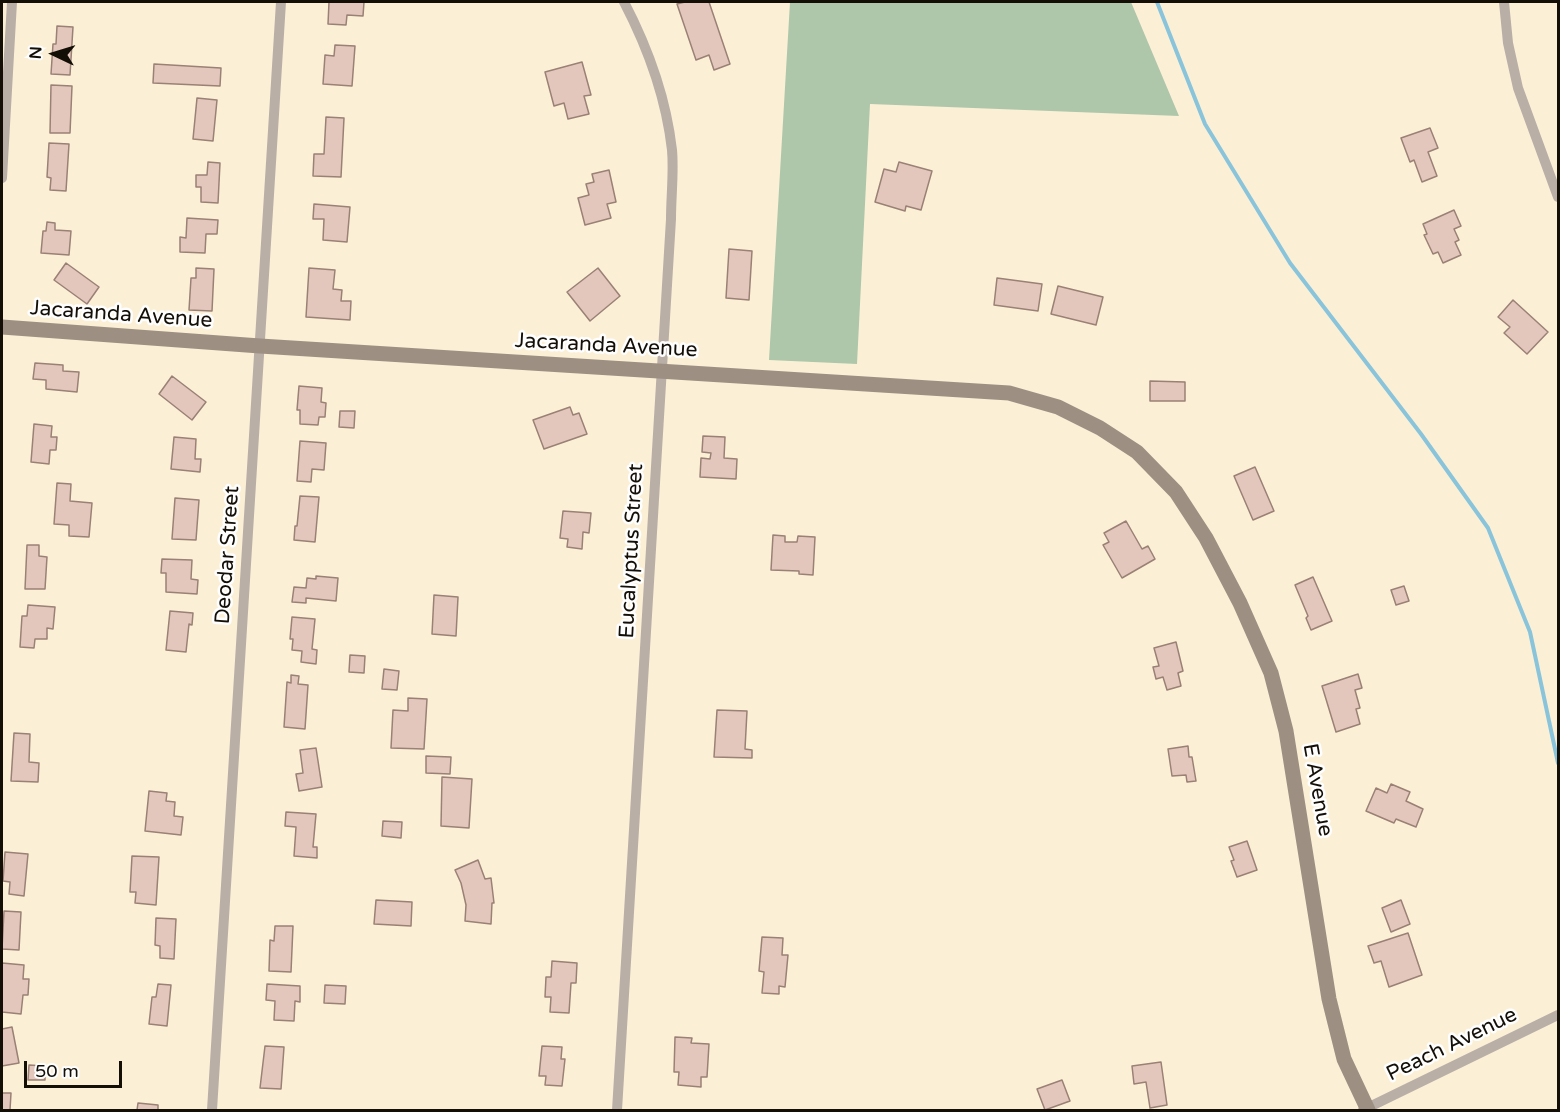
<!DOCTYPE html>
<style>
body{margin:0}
#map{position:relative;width:1560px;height:1112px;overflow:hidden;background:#fbf0d6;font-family:"Varela Round",sans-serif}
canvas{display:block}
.frame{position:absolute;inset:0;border:3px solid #130f07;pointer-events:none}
.north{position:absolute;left:24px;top:24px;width:60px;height:60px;-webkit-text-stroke:4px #fefefe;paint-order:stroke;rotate:274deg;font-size:16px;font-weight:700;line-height:24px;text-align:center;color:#130f07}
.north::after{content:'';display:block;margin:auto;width:21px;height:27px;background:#130f07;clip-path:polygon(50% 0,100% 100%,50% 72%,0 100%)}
.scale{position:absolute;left:24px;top:1061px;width:98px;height:27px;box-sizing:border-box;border:3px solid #130f07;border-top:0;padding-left:8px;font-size:18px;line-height:21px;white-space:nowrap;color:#130f07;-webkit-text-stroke:4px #fefefe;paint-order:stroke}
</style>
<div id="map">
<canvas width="1560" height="1112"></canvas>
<div class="frame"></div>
<div class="north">N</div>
<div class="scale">50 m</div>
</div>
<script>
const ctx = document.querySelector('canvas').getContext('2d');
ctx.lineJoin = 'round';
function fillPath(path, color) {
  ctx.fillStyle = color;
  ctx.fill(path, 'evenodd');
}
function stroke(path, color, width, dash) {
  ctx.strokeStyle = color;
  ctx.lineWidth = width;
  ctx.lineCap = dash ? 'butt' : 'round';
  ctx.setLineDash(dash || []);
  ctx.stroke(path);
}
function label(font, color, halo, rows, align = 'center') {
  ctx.font = font + ' "Varela Round",sans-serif';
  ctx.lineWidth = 5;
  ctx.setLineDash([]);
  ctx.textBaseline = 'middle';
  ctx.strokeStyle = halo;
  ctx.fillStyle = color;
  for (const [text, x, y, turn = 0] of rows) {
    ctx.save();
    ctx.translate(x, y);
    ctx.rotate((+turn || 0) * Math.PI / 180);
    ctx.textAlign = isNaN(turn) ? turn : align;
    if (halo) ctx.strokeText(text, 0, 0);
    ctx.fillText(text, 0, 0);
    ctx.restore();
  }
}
const green = new Path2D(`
 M 790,2 L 1131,2 L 1179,116 L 870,104 L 857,364 L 769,360 Z`);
const stream = new Path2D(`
 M 1157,2 L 1205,124 L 1290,263 L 1421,434 L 1488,528 L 1530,632 L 1558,763`);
const building = new Path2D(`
 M 329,2 L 364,2 L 363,16 L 347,15 L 346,25 L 328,24 Z
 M 685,2 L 709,2 L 730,64 L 714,70 L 709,55 L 696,60 L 677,4 Z
 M 57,26 L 73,27 L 70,75 L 51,74 L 53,44 L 56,44 Z
 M 335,45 L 355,46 L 352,86 L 323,84 L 325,55 L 334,56 Z
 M 582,62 L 591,95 L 584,96 L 589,114 L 568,119 L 564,103 L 554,106 L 545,72 Z
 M 154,64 L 221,68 L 220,86 L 153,83 Z
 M 51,85 L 72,86 L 70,133 L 50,133 Z
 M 197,98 L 217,100 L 213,141 L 193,139 Z
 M 326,117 L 344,118 L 341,177 L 313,176 L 314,154 L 324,154 Z
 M 1430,128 L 1438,148 L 1428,152 L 1437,176 L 1422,182 L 1414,160 L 1410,162 L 1401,138 Z
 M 49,143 L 69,144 L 66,191 L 50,190 L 51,178 L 47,177 Z
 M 208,162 L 220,163 L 218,203 L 201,202 L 201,187 L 196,187 L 196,175 L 207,175 Z
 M 899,162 L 932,171 L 921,210 L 906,206 L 905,211 L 875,202 L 884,169 L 896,172 Z
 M 609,170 L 616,202 L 607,204 L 611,218 L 585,225 L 578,198 L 589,195 L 586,184 L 594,182 L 592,174 Z
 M 314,204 L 350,207 L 347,242 L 323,240 L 324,219 L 313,219 Z
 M 1454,210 L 1461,226 L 1454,229 L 1459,240 L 1455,242 L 1461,255 L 1443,263 L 1438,252 L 1433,254 L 1424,235 L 1427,234 L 1423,224 Z
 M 187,218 L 218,220 L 217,234 L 206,234 L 205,253 L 180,252 L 180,237 L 186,238 Z
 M 47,222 L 55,223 L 55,230 L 71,231 L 69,255 L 41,253 L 43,231 L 46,231 Z
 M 729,249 L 752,251 L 749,300 L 726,298 Z
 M 66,263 L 99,287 L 87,304 L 54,280 Z
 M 196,268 L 214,269 L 212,311 L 189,310 L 191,278 L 196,278 Z
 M 309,268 L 335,270 L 333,289 L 342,290 L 341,301 L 351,301 L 350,320 L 306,317 Z
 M 598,268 L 620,296 L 590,321 L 567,292 Z
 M 997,278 L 1042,284 L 1038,311 L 994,305 Z
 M 1058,286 L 1103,297 L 1096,325 L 1051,314 Z
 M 1513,300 L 1548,332 L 1527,354 L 1504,333 L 1510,327 L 1498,317 Z
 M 35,363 L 63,365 L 63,371 L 79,372 L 77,392 L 46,389 L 46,380 L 33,379 Z
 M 172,376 L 206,402 L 192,420 L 159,394 Z
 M 1150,381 L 1185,382 L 1185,401 L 1150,401 Z
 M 299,386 L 322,388 L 321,402 L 326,403 L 325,417 L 319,417 L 318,425 L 300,424 L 300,410 L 297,410 Z
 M 570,407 L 573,415 L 579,413 L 587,434 L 544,449 L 533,420 Z
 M 340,411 L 355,411 L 354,428 L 339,427 Z
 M 34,424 L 52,426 L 51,437 L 57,437 L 56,450 L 50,450 L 49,464 L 31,462 Z
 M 703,436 L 725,437 L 724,458 L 737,459 L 736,479 L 700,477 L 701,458 L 710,459 L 711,453 L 702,452 Z
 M 174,437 L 196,439 L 195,459 L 201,459 L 200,472 L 171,469 Z
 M 300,441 L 326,443 L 324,470 L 312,469 L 311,482 L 297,481 Z
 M 1255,467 L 1274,511 L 1253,520 L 1234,476 Z
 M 57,483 L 71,484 L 70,501 L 92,503 L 89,537 L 69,536 L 69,525 L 54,524 Z
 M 300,496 L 319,497 L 315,542 L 294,540 L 295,526 L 297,526 Z
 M 175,498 L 199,500 L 196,540 L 172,539 Z
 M 563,511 L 591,513 L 589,533 L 583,532 L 582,549 L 567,547 L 568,539 L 560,538 Z
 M 1126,521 L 1142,549 L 1148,546 L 1155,559 L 1122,578 L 1103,545 L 1109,542 L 1104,533 Z
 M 773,535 L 785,536 L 785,542 L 797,542 L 798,536 L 815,537 L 813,575 L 799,574 L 799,571 L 771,570 Z
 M 27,545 L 39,545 L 39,556 L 47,557 L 45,589 L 25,589 Z
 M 162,559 L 192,560 L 191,579 L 198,580 L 197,594 L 166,592 L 166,573 L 161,573 Z
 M 316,576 L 338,578 L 336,601 L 306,598 L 306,603 L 292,602 L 294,587 L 306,588 L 307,578 L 316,579 Z
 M 1313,577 L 1332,621 L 1311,630 L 1306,618 L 1308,616 L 1295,585 Z
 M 1404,586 L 1409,601 L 1396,605 L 1391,590 Z
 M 434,595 L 458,597 L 456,636 L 432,634 Z
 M 28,605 L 55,607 L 53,629 L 47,628 L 47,639 L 35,639 L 34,648 L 20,647 L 22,616 L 27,616 Z
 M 170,611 L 193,613 L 192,625 L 189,624 L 186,652 L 166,650 Z
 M 292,617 L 315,619 L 312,649 L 317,650 L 316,664 L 301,662 L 302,651 L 292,650 L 293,639 L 290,639 Z
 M 1176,642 L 1183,671 L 1178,673 L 1181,686 L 1167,690 L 1163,677 L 1156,679 L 1153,667 L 1159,666 L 1154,648 Z
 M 350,655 L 365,656 L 364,673 L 349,672 Z
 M 384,669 L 399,671 L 397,690 L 382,689 Z
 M 1358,674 L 1362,688 L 1355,690 L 1360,708 L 1356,709 L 1360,724 L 1336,732 L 1322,686 Z
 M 291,675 L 299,676 L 298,684 L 308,685 L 305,729 L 284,727 L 287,682 L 291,683 Z
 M 408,698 L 427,699 L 424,749 L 391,748 L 393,710 L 408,711 Z
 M 717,710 L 747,711 L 745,749 L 752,750 L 752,758 L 714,757 Z
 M 14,733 L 30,734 L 29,762 L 39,763 L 38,782 L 11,781 Z
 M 1188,746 L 1189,757 L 1192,757 L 1196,781 L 1187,782 L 1186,775 L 1172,776 L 1168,749 Z
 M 316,748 L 322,787 L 299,791 L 296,774 L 303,773 L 300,750 Z
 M 426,756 L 451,757 L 450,774 L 426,773 Z
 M 442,777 L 472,779 L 469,828 L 441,826 Z
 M 1391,784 L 1410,792 L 1406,801 L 1423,809 L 1416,827 L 1396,819 L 1394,823 L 1366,811 L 1376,788 L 1387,793 Z
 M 149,791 L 167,793 L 166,801 L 175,802 L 174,816 L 183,817 L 181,835 L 145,831 Z
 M 286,812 L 316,814 L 313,847 L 317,847 L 317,858 L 294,856 L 296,827 L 285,826 Z
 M 383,821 L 402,822 L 401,838 L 382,836 Z
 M 1247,841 L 1257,870 L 1237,877 L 1231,861 L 1234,860 L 1229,847 Z
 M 5,852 L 28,854 L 24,896 L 9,894 L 10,882 L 3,881 Z
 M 132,856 L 159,857 L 156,905 L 135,903 L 136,892 L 130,892 Z
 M 478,860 L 485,879 L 491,878 L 494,903 L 492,903 L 491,924 L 465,921 L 466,905 L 461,883 L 455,870 Z
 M 376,900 L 412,902 L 411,926 L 374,924 Z
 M 1401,900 L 1410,924 L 1391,932 L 1382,908 Z
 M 4,911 L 21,912 L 19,950 L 2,949 Z
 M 156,918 L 176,919 L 174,959 L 160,958 L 160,946 L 155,945 Z
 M 275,926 L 293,926 L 291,972 L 269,971 L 270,940 L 274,941 Z
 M 1408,933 L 1422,975 L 1389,987 L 1381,961 L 1374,963 L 1368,946 Z
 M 762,937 L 783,938 L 782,955 L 788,955 L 785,987 L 779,986 L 779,994 L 762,993 L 764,972 L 759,971 Z
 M 552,961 L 577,963 L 576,983 L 571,983 L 569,1013 L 550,1012 L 551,997 L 545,997 L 546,977 L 551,977 Z
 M 2,963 L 24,965 L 23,979 L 29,979 L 28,995 L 23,995 L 21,1014 L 2,1012 Z
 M 158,984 L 171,985 L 167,1026 L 149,1024 L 152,997 L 156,997 Z
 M 267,984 L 300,986 L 300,1002 L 295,1001 L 294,1021 L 274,1020 L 275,1001 L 266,1000 Z
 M 325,985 L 346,986 L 345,1004 L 324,1003 Z
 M 12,1027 L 19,1063 L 2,1066 L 2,1029 Z
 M 675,1037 L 692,1038 L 691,1043 L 709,1044 L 707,1077 L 701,1077 L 701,1087 L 678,1085 L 679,1072 L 674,1072 Z
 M 265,1046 L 284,1047 L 281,1089 L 260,1088 Z
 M 542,1046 L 562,1047 L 561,1059 L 565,1059 L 562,1086 L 545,1085 L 546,1076 L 539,1076 Z
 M 1161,1062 L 1167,1105 L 1150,1108 L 1146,1082 L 1134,1084 L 1132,1066 Z
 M 29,1065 L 45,1066 L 45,1080 L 28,1080 Z
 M 1062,1080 L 1070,1101 L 1045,1110 L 1037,1089 Z
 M 2,1093 L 11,1093 L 10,1110 L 26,1110 L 2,1110 Z
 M 138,1103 L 158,1105 L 158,1110 L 137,1110 Z`);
const street = new Path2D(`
 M 1504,2 L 1508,43 L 1518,88 L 1558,197
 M 2,178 L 12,2
 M 212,1110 L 281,2
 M 617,1110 L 671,219 C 671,196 674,172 672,150 C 666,97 648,48 624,2
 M 1363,1110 L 1558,1015`);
const secondary = new Path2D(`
 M 2,327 L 260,346 L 1009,393 L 1058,407 L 1100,428 L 1137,452 L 1176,492 L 1206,538 L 1240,603 L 1271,673 L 1286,731 L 1329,999 L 1344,1059 L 1368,1110`);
const streetNames = [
 ["Jacaranda Avenue",121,315,4],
 ["Jacaranda Avenue",606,346,3],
 ["Eucalyptus Street",632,551,-87],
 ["Deodar Street",228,555,-86],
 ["E Avenue",1317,790,80],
 ["Peach Avenue",1452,1045,-26]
];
fillPath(green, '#aec7aa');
stroke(stream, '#8ac4db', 4);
fillPath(building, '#e4c7bc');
stroke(building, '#9a8075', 1.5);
stroke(street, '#b9afa7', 10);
stroke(secondary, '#9e8f83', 15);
label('21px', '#130f07', '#fefefe', streetNames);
</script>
